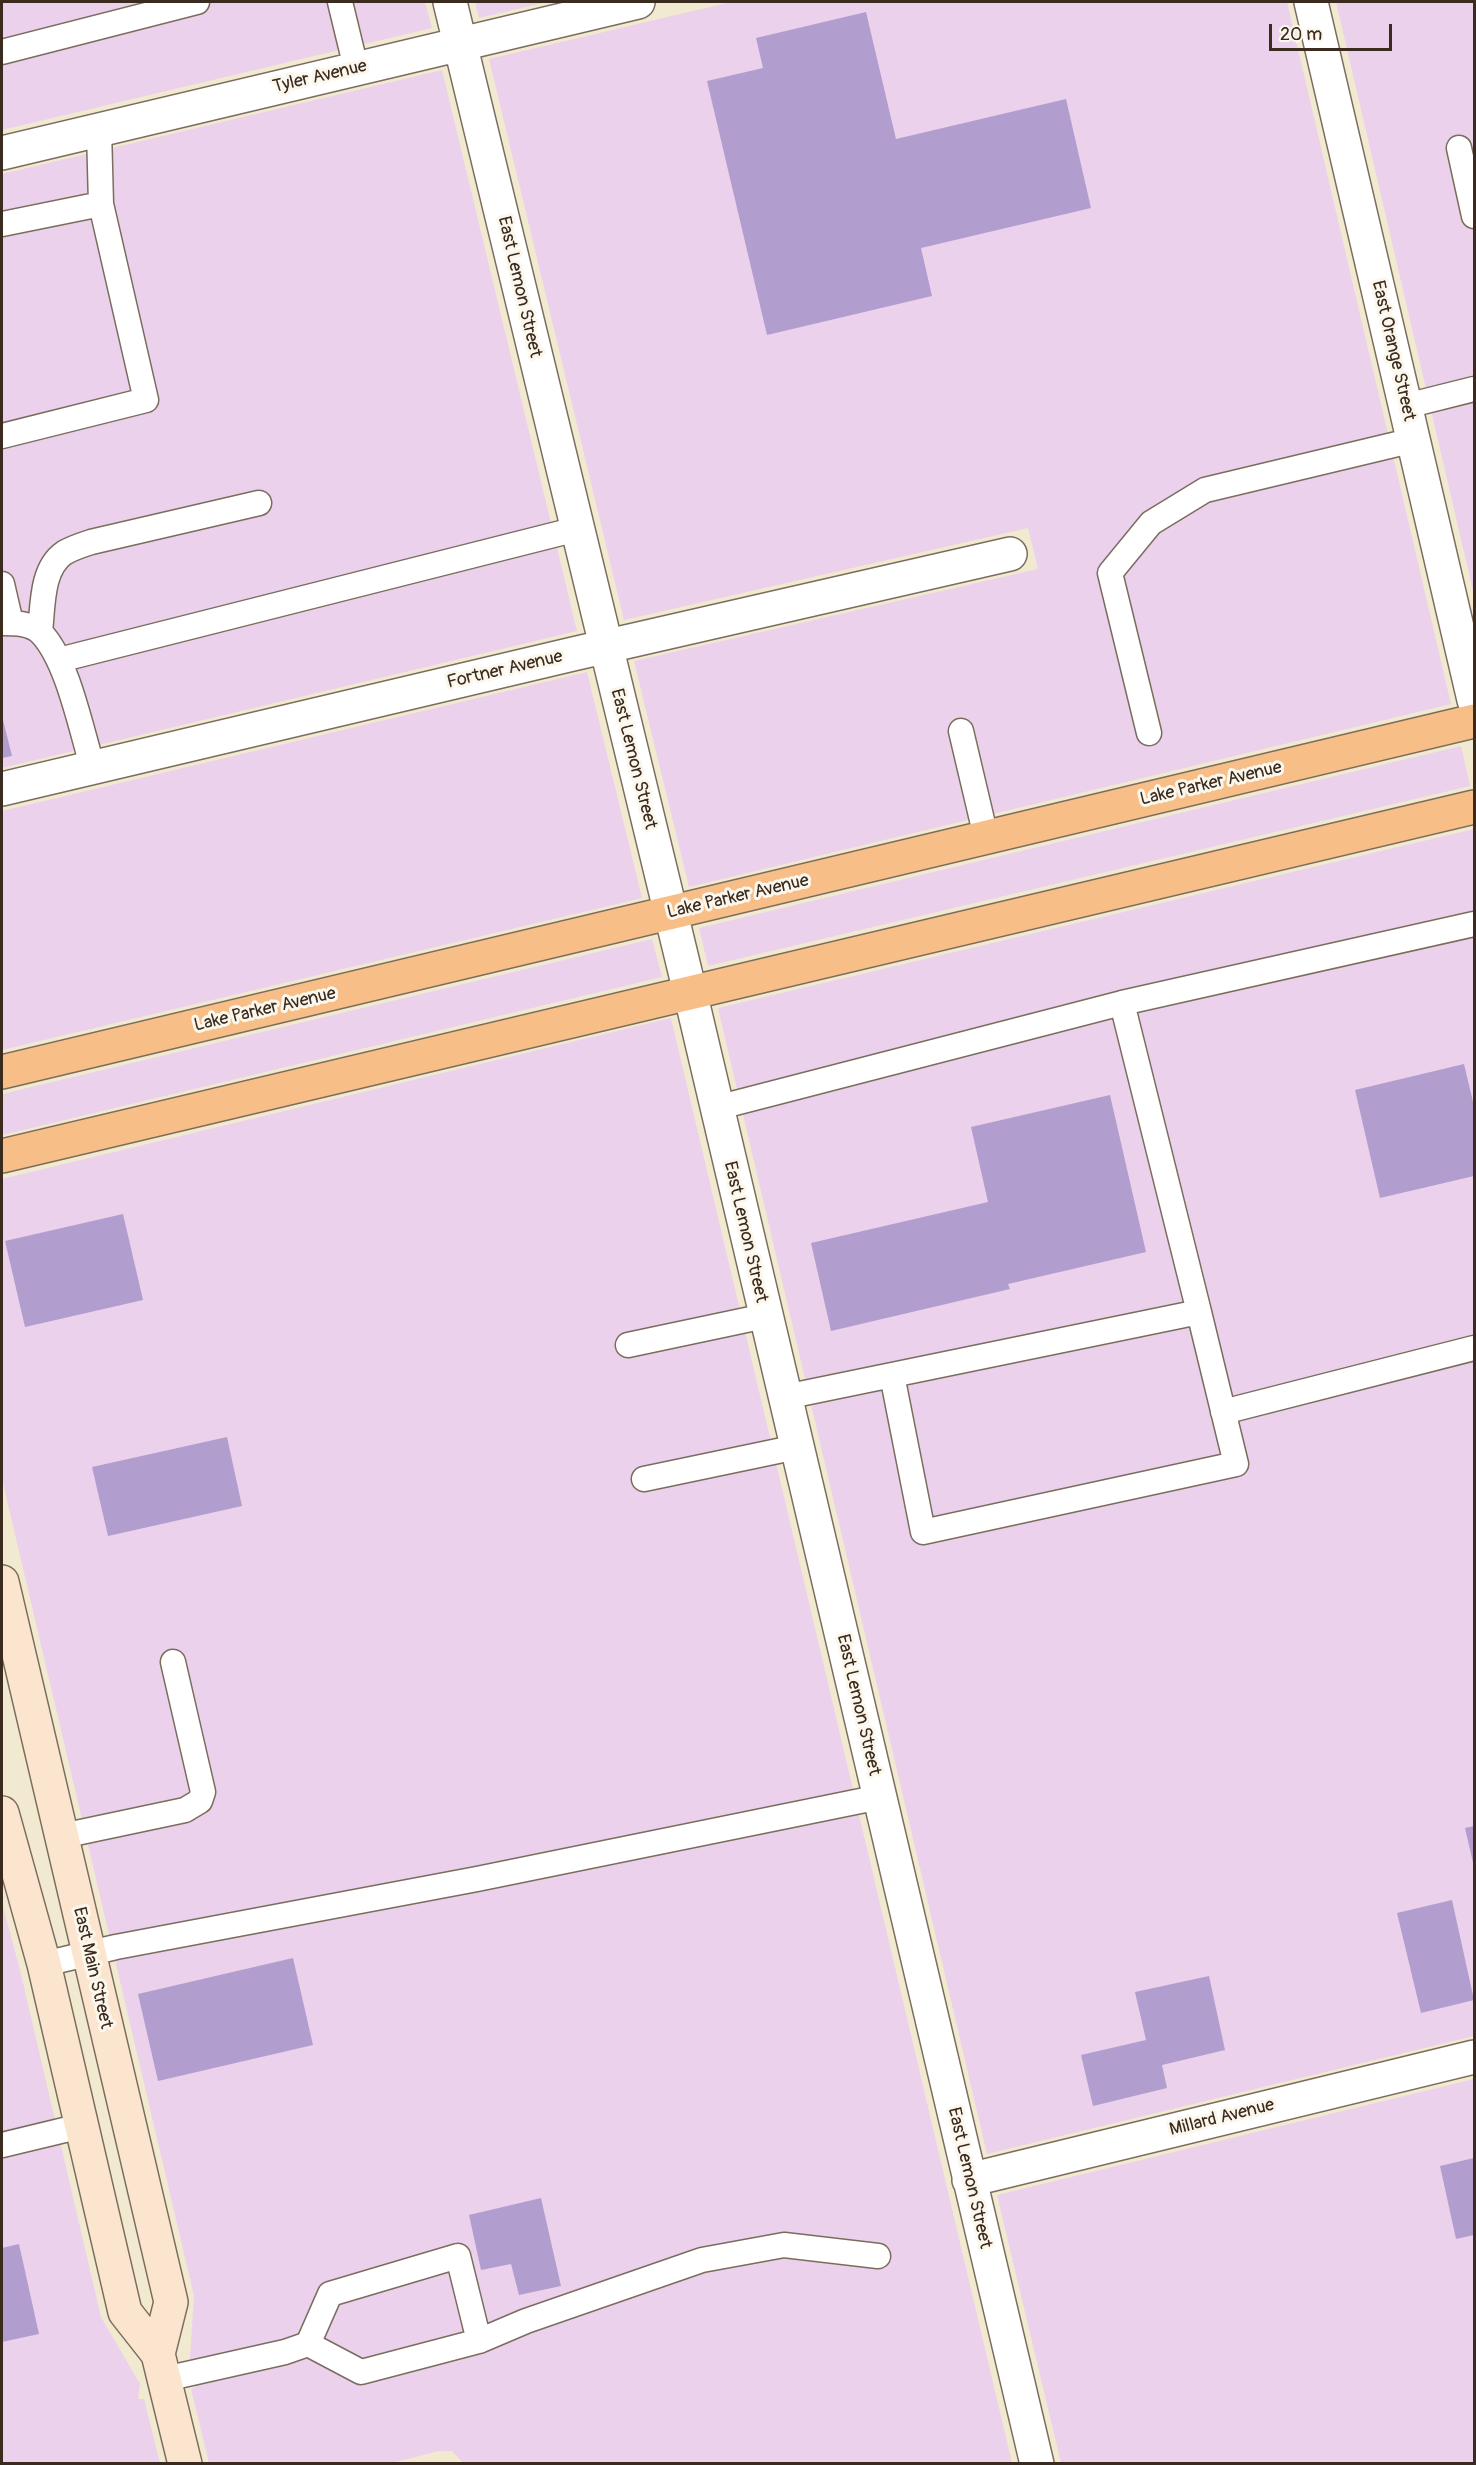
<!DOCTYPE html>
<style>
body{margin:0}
#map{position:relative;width:1476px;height:2465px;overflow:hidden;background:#f1ead1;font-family:Pangolin,sans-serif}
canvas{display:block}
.frame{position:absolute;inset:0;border:3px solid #3b2a1e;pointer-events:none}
.scale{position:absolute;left:1269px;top:24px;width:123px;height:27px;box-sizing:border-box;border:3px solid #3b2a1e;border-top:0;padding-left:8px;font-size:18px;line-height:21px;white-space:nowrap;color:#3b2a1e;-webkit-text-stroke:4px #fbf7ec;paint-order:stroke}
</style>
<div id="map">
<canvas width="1476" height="2465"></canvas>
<div class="frame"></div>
<div class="scale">20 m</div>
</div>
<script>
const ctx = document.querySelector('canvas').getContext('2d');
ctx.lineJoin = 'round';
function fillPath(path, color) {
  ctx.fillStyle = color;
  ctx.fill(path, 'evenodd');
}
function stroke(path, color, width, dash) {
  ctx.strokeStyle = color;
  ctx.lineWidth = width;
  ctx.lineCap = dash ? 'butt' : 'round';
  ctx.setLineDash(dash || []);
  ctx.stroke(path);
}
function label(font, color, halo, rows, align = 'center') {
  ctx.font = font + ' Pangolin,sans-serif';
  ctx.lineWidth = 6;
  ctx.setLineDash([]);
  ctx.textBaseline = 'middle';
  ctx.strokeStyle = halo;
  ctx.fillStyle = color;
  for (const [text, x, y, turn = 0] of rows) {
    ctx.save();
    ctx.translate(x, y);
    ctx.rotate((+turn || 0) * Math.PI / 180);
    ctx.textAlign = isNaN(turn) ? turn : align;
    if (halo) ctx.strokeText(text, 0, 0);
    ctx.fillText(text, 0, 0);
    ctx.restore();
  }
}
const built = new Path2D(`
 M 2,2 L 425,2 L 432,28 L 2,130 Z
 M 475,2 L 547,2 L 479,18 Z
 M 731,2 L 1287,2 L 1451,704 L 689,887 L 634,661 L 1038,569 L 1028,528 L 624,620 L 489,59 Z
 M 1336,2 L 1474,2 L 1474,595 Z
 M 442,70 L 577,631 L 2,768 L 2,174 Z
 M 587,672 L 642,898 L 2,1050 L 2,811 Z
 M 1461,746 L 1470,786 L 708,966 L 699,928 Z
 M 1474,829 L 1474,2036 L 987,2154 L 718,1008 Z
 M 652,939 L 662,977 L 2,1135 L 2,1094 Z
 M 671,1018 L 1012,2463 L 464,2464 L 452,2451 L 439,2451 L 388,2464 L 209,2463 L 191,2389 L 196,2386 L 189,2373 L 194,2296 L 2,1479 L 2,1179 Z
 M 2,1903 L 20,1970 L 101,2317 L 140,2384 L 138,2399 L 144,2399 L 160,2463 L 2,2463 Z
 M 1474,2079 L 1474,2463 L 1061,2463 L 997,2195 Z`);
const building = new Path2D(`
 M 866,12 L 896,139 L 1066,99 L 1091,208 L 921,248 L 932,296 L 767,335 L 707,81 L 763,68 L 756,38 Z
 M 2,716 L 12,756 L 2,758 Z
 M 1464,1064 L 1474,1106 L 1474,1176 L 1380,1198 L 1355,1090 Z
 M 1110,1095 L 1146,1252 L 1008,1284 L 1010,1289 L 831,1331 L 811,1243 L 988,1202 L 971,1127 Z
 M 123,1214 L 143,1300 L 25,1327 L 5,1241 Z
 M 227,1437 L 242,1506 L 108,1536 L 92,1467 Z
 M 1474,1826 L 1474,1867 L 1465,1828 Z
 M 1452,1900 L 1474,2000 L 1421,2013 L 1397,1913 Z
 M 293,1958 L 313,2045 L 158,2081 L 138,1994 Z
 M 1209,1976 L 1225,2050 L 1162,2065 L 1167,2088 L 1093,2106 L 1081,2055 L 1146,2040 L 1135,1992 Z
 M 1474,2158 L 1474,2235 L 1456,2239 L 1440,2166 Z
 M 541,2198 L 561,2286 L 519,2295 L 511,2264 L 481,2270 L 469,2215 Z
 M 19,2244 L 39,2334 L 2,2342 L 2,2248 Z`);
const lane = new Path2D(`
 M 340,2 L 356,68
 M 2,52 L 197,2
 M 1459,148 L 1474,216
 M 2,224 L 101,204
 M 1406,406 L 1474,389
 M 2,436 L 146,400 L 101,204 L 99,130
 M 2,584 L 11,623
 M 2,623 C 15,623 31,623 41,633 C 68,661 81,730 93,768
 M 40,632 C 43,606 41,569 64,553 C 72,548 82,545 91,542 L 259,503
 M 59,660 L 577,529
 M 961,731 L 986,837
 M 1149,733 L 1110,573 L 1151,523 L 1205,490 L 1414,440
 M 1122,1003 L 1474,924
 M 716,1108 L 1122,1003 L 1199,1312
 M 628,1345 L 765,1316
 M 785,1397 L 1199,1312 L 1236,1464 L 923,1532 L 892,1375
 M 1223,1412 L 1474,1348
 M 644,1479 L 797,1447
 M 62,1836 L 185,1810 L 200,1801 L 203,1792 L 173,1662
 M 44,1964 L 116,1947 L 477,1879 L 880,1797
 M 2,2145 L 81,2126
 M 479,2341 L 526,2321 L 702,2260 L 784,2245 L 878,2256
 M 165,2379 L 285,2352 L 308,2344 L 361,2372 L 479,2341 L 458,2256 L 330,2294 L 308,2344`);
const street = new Path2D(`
 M 450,2 L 690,992 L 1037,2464
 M 1311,2 L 1474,700
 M 2,153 L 638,2
 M 2,789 L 573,654 L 1010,554
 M 969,2180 L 1474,2057`);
const secondary = new Path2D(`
 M 2,1582 L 171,2302 L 158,2354
 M 2,1813 L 44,1964 L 125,2312 L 158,2354 L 185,2464`);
const primary = new Path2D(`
 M 2,1072 L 1474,721
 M 2,1156 L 1474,807`);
const streetNames = [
 ["Tyler Avenue",320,77,-13],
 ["East Lemon Street",519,287,77],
 ["East Orange Street",1393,351,77],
 ["Fortner Avenue",505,670,-13],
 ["East Lemon Street",633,759,76],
 ["Lake Parker Avenue",1211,784,-13],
 ["Lake Parker Avenue",738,897,-13],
 ["Lake Parker Avenue",265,1010,-13],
 ["East Lemon Street",745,1232,77],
 ["East Lemon Street",858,1705,77],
 ["East Main Street",92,1968,77],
 ["Millard Avenue",1222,2118,-14],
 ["East Lemon Street",969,2178,77]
];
fillPath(built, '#ebd1eb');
fillPath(building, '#b19ece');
stroke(lane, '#7b6d5d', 27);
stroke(street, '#7b6d5d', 36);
stroke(secondary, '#7b6d5d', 36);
stroke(primary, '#7b6d5d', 36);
stroke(lane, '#fff', 24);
stroke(street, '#fff', 33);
stroke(secondary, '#fce5cf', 33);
stroke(primary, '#f7be88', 33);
label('18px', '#3b2a1e', '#fbf7ec', streetNames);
</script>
